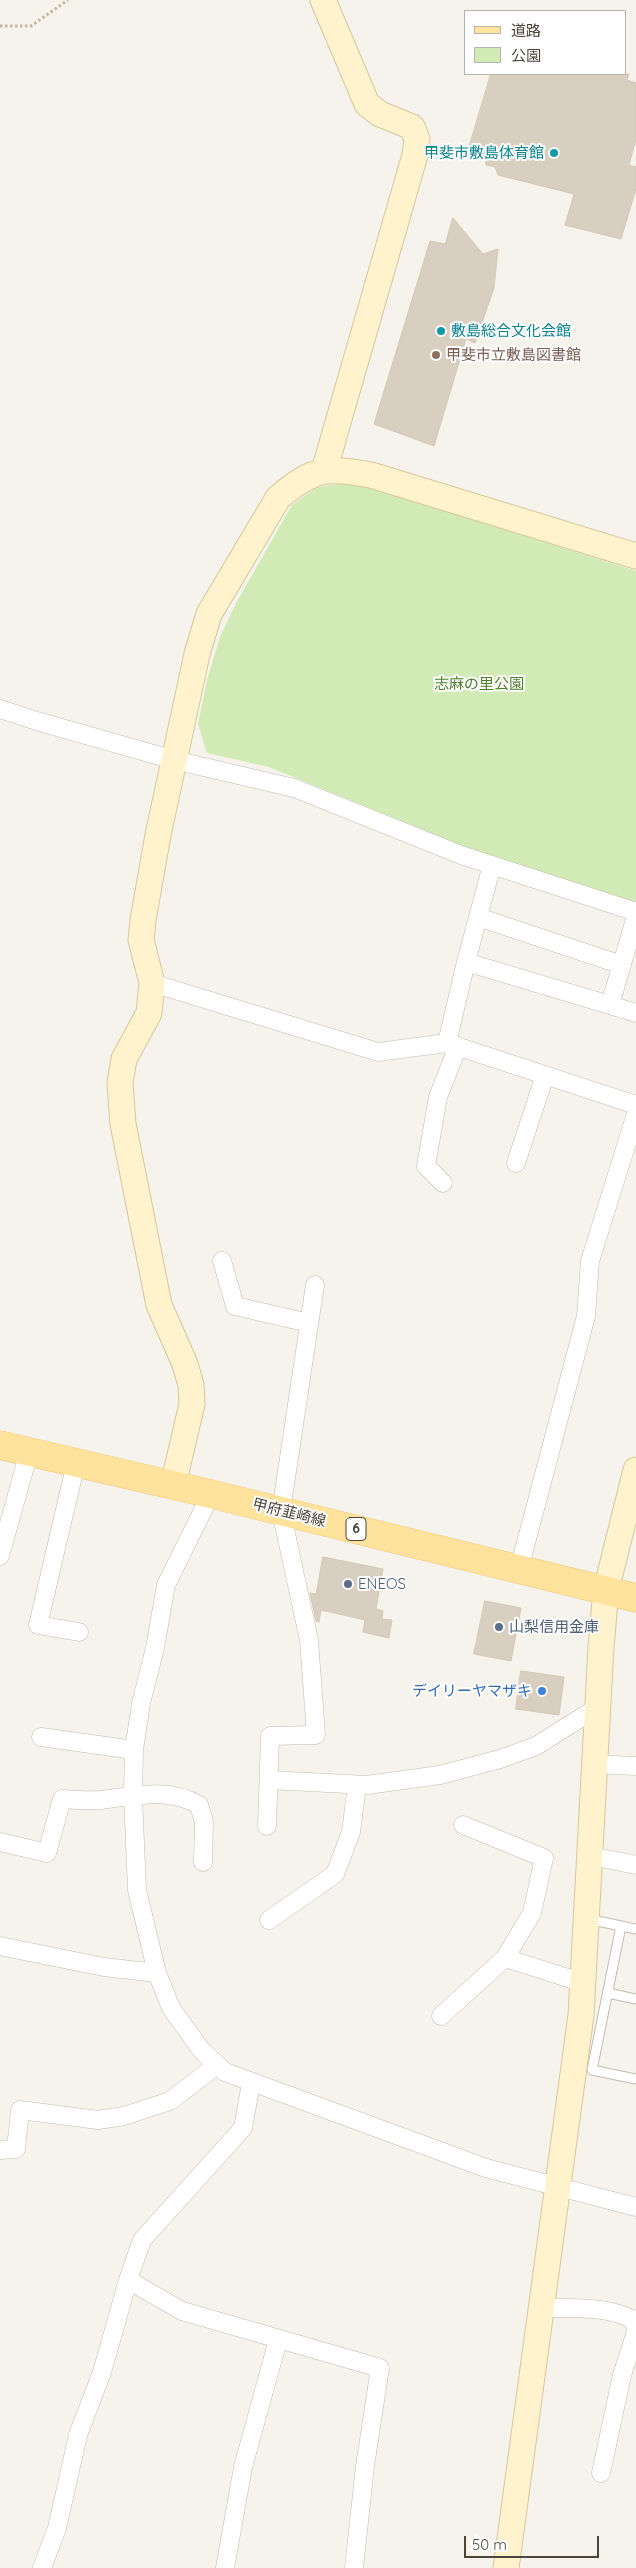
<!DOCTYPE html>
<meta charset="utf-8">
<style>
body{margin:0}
#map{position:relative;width:636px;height:2568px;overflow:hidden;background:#f6f3ec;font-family:Quicksand,"Noto Sans JP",sans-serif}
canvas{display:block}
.legend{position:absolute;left:464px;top:10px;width:162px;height:65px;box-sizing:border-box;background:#fff;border:1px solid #b7b4b0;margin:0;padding:6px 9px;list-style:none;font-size:15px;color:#4b4439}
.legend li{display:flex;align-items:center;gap:10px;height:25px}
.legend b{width:25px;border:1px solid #b7b4b0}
.scale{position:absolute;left:464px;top:2536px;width:135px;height:22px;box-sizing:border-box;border:2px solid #4b4439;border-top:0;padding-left:6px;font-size:15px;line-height:18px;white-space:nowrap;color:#4b4439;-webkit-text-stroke:4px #fff;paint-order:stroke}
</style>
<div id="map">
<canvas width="636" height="2568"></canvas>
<ul class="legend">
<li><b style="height:6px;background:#ffe39c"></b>道路</li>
<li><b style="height:14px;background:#d2eab5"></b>公園</li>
</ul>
<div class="scale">50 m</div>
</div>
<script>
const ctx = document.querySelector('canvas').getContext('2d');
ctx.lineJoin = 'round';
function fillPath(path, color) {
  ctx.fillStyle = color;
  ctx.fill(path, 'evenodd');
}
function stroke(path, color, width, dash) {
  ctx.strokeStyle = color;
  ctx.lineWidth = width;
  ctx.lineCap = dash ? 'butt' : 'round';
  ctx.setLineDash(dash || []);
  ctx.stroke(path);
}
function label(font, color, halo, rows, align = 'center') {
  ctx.font = font + ' Quicksand,"Noto Sans JP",sans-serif';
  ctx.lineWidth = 4;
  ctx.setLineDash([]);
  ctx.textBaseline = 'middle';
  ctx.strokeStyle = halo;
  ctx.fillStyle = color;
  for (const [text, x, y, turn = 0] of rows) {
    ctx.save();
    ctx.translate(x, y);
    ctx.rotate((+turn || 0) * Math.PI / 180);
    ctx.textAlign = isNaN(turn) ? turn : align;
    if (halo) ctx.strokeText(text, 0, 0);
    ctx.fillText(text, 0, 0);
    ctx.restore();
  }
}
const green = new Path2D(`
 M 348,483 L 376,489 L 636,571 L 636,904 L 475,851 L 269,767 L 207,753 L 198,724 L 207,680 L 220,637 L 236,603 L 292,505 L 317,487 Z`);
const building = new Path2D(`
 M 491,74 L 629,74 L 627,80 L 636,83 L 636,139 L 629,165 L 636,167 L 636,189 L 621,239 L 565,225 L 574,194 L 498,175 L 495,167 L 486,165 L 485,155 L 468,151 Z
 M 453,218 L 483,254 L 498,249 L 494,288 L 475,343 L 466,339 L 434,446 L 374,424 L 430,241 L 445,244 Z
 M 323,1557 L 383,1569 L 376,1609 L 383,1611 L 382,1619 L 392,1620 L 389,1638 L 363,1632 L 365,1620 L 321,1610 L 319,1622 L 316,1621 L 310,1593 L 316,1594 Z
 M 485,1601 L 521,1608 L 511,1661 L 474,1654 Z
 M 521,1671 L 564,1677 L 559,1715 L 516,1709 Z`);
const path = new Path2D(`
 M 0,26 L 31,26 L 68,0`);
const lane = new Path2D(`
 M 588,1919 L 636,1929
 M 621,1926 L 592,2070 L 636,2079
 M 608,1993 L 636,1999`);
const street = new Path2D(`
 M 0,709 L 40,722 L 174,760 L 294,788 L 461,855 L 636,912
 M 478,917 L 622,965
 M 466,962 L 636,1013
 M 152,983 L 378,1052 L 447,1043 L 636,1105
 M 610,1005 L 636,916
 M 447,1043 L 466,962 L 492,865
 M 516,1163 L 545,1075
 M 443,1183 L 426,1166 L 438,1097 L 458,1046
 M 222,1261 L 235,1306 L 309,1323
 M 76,1463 L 38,1625 L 79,1632
 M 211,1494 L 166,1585 L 155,1648 L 141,1703 L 134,1750 L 133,1796 L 137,1890 L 157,1973 L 171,2008 L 202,2051 L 225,2072 L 486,2168 L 636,2207
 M 0,1556 L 29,1452
 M 519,1569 L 586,1316 L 590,1261 L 636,1114
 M 41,1737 L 134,1750
 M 595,1764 L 636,1766
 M 269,1780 L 367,1785 L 440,1775 L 500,1759 L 536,1746 L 598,1707
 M 463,1825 L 544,1858 L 532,1913 L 505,1958
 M 267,1826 L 270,1736 L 316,1735 L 309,1640 L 281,1511 L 315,1285
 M 0,1842 L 47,1853 L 62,1799 C 74,1800 88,1801 101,1800 C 134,1796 168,1787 199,1805 L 204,1822 L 203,1862
 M 591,1856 L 636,1865
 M 269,1920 L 335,1874 L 351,1832 L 357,1785
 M 0,1946 L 104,1967 L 157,1973
 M 441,2016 L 505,1958 L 584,1983
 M 251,2083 L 243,2128 L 142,2240 L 128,2280 L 182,2311 L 380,2368 L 365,2466 L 354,2568
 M 0,2150 L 16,2149 L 20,2110 L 98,2120 L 124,2116 L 170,2101 L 217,2065
 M 543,2308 C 571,2308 606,2306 632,2319 L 636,2327
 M 601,2473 L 622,2375 L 636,2332
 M 42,2568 L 57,2528 L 78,2435 L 102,2372 L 128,2280
 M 225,2568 L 243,2467 L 278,2340`);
const secondary = new Path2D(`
 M 323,0 L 367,104 L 380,114 L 412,127 L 417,139 L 415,155 L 324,471
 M 173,1485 L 192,1404 L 191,1385 L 185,1364 L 159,1305 L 123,1124 L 120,1083 L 124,1059 L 149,1013 L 152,983 L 141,940 L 143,920 L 158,835 L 197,654 L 209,614 L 278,498 C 313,468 326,467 371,475 L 636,556
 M 506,2568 L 581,2015 L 601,1647 L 606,1590 L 636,1470`);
const primary = new Path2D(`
 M 0,1445 L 211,1494 L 636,1598`);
const markers = [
 [554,153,5,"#0f9aa8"],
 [441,331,5,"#0f9aa8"],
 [436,355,5,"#8d6e63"],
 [348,1584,5,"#5c6f8a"],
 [499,1627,5,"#5c6f8a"],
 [542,1691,5,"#3f7fe0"]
];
const shields = [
 [356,1529,20]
];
const shieldNames = [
 ["6",356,1529]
];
const cultureNames = [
 ["甲斐市敷島体育館",544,153],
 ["敷島総合文化会館",451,331,"left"]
];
const educationNames = [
 ["甲斐市立敷島図書館",446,355]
];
const parkNames = [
 ["志麻の里公園",479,684]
];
const streetNames = [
 ["甲府韮崎線",289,1513,14]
];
const serviceNames = [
 ["ENEOS",358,1584],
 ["山梨信用金庫",509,1627]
];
const shopNames = [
 ["デイリーヤマザキ",532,1691]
];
fillPath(green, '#d2eab5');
fillPath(building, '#d8cfc1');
stroke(building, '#d3c7b4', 1);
stroke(lane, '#c2bbae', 11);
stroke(street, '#c2bbae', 19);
stroke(secondary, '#d6c79b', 27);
stroke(primary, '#e6c16a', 29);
stroke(path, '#c4b79f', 3, [2.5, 2.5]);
stroke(lane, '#fff', 9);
stroke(street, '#fff', 18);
stroke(secondary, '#fff3cd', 25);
stroke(primary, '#ffe39c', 28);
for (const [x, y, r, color] of markers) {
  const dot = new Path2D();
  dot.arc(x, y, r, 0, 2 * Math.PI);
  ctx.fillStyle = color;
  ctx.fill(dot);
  stroke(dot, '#fff', 2);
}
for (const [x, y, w] of shields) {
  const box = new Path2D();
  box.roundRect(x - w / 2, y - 11.5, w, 23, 4);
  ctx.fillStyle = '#fff';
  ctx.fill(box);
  stroke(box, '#4b4439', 1);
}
label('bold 14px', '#4b4439', null, shieldNames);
label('15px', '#0d838f', '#fff', cultureNames, 'right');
label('15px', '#785e54', '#fff', educationNames, 'left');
label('15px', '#4a7f2a', '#fff', parkNames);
label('15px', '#4b4439', '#fff', streetNames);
label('15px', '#4e5e75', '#fff', serviceNames, 'left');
label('15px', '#366cbe', '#fff', shopNames, 'right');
</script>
